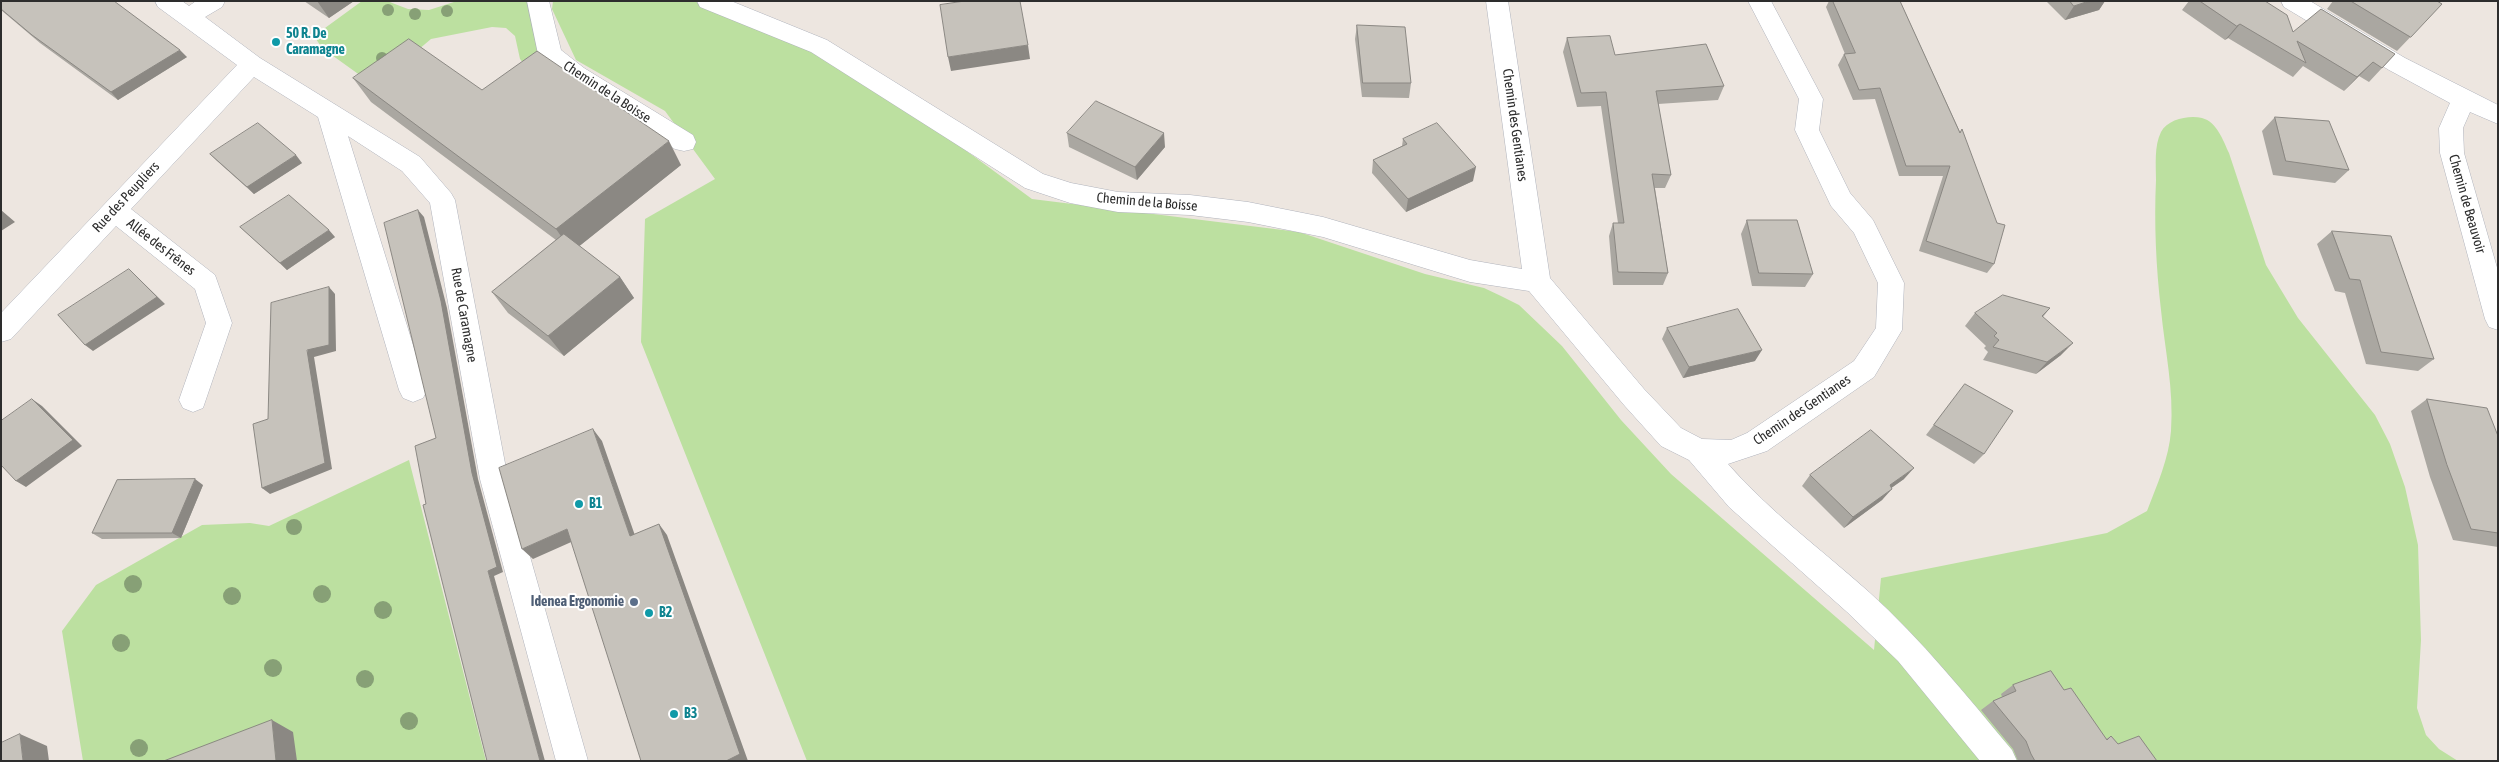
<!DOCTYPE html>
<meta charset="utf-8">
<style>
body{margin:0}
#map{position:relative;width:2499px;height:762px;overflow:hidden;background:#ede6e0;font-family:"Asap Condensed",sans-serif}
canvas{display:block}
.frame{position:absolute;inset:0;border:2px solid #2d2d2d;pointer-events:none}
</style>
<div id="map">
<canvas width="2499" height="762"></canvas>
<div class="frame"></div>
</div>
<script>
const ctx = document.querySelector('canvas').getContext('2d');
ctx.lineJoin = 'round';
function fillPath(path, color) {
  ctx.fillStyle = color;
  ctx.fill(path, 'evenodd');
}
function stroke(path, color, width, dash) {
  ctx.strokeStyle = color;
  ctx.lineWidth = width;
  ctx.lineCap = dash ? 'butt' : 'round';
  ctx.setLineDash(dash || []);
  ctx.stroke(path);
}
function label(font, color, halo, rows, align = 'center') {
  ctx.font = font + ' "Asap Condensed",sans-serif';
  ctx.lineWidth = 4;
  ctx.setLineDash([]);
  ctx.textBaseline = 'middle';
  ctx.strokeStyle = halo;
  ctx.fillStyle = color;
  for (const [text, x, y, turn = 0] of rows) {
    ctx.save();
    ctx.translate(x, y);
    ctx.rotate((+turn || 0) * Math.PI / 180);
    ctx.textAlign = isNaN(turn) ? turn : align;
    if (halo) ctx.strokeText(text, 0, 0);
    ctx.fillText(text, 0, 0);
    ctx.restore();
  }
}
const green = new Path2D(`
 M 362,1 L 387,1 L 408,9 L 429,10 L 457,1 L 530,1 L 538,49 L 534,58 L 524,64 L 520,59 L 515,36 L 506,28 L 492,27 L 431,39 L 412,55 L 368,81 L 322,48 L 314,36 Z
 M 553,1 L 695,1 L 801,44 L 938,130 L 1032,199 L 1299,232 L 1425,274 L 1484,288 L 1501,296 L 1519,305 L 1562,346 L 1621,420 L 1671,474 L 1874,650 L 1881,578 L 2107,533 L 2147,511 C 2157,485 2169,458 2171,431 C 2174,389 2165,351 2161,310 C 2156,267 2154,223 2156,180 C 2156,165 2154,146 2161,132 C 2168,119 2189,115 2202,118 C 2217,122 2223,140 2229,153 L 2266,265 L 2298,318 L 2375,415 L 2390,444 L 2405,487 L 2418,545 L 2421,640 L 2417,708 L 2426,735 L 2439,749 L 2458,761 L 807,761 L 641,342 L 645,219 L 715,179 L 665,111 L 576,60 L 552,9 Z
 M 409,460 L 486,761 L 83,761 L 62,631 L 96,585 L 202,525 L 250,523 L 269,526 Z`);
const minor = new Path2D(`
 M 155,1 L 182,1 L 189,6 L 196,1 L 225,1 L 222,7 L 205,17 L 260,58 L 420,157 L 451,193 L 455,200 L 508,479 L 588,761 L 556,761 L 480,479 L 430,203 L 402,171 L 348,136 L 427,390 L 423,398 L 413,402 L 403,398 L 399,390 L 318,117 L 254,77 L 131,209 L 215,275 L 232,323 L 203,408 L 193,412 L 183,408 L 179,400 L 206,323 L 195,289 L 116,226 L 11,339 L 1,342 L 1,313 L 237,65 L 158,7 Z
 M 527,1 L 549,1 L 561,50 L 584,68 L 693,135 L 696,142 L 693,149 L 684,151 L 675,149 C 647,131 552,78 538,54 Z
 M 697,1 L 731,1 L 827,40 L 1043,174 L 1071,183 L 1118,192 L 1190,195 L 1248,202 L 1323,217 L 1470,260 L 1522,269 L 1486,1 L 1508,1 L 1550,278 L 1644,389 L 1681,428 L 1702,439 L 1731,440 L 1747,433 L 1854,361 L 1876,328 L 1878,283 L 1854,233 L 1831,206 L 1795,130 L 1799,99 L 1748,1 L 1771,1 L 1823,99 L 1819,130 L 1850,193 L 1873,220 L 1904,283 L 1902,330 L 1874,377 L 1767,451 L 1728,464 C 1770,512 1822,550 1869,592 C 1922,640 1966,695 2012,750 L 2017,761 L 1980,761 L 1898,661 L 1847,612 L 1729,507 L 1689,460 L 1661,446 L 1624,405 L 1529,291 L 1470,282 L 1323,237 L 1248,222 L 1190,215 L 1118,212 L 1070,203 L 1025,188 L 811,52 L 700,7 Z
 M 2281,1 L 2310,1 L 2405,58 L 2498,105 L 2498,124 L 2470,112 L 2463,128 L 2464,153 L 2498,271 L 2498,330 L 2489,327 L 2485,319 L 2440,153 L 2439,128 L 2450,103 L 2389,70 L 2284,7 Z`);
const trees = [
 [388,10,6],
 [447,11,6],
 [415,14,6],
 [382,58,6],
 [294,527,8],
 [133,584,9],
 [322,594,9],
 [232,596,9],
 [383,610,9],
 [121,643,9],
 [273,668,9],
 [365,679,9],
 [409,721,9],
 [139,748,9]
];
const wall = new Path2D(`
 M 1,1 L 187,57 L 118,100 L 40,43 L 1,10 Z
 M 304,1 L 354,1 L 329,18 Z
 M 1829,1 L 1900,1 L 1960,132 L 1962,129 L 1994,264 L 1987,273 L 1919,251 L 1943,176 L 1899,176 L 1875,99 L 1853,100 L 1838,65 L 1844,54 L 1845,54 L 1826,7 Z
 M 2046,1 L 2105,1 L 2099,10 L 2065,20 Z
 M 2189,1 L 2265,1 L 2293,32 L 2395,54 L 2369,82 L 2359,76 L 2344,91 L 2303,66 L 2293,77 L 2228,38 L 2225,40 L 2182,10 Z
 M 2333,1 L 2437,1 L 2442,4 L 2397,51 L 2327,9 Z
 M 1357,25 L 1411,83 L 1409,98 L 1362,97 L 1355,39 Z
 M 1567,38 L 1615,55 L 1724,86 L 1718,100 L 1658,104 L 1671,175 L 1665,188 L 1655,188 L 1668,273 L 1663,285 L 1613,285 L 1609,236 L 1613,223 L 1618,223 L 1601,106 L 1577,107 L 1563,52 Z
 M 353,78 L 482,90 L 681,165 L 579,246 L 620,277 L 634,298 L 564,356 L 508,313 L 492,292 L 556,240 L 371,102 Z
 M 2275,117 L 2349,170 L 2335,183 L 2273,175 L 2262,131 Z
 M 1067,133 L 1165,147 L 1137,180 L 1069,147 Z
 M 1403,139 L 1473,181 L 1406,212 L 1372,173 L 1373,160 L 1402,146 Z
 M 210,154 L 302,163 L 254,194 L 217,161 Z
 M 1747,220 L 1813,274 L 1805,287 L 1752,286 L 1741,234 Z
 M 240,227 L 335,237 L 287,270 Z
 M 2332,231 L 2434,359 L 2418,371 L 2366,364 L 2345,293 L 2335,291 L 2317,244 Z
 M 2050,308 L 2043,317 L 2061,355 L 2036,374 L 1983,360 L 1988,352 L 1984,348 L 1986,346 L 1965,326 L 1975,313 Z
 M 1667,328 L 1755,361 L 1683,378 L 1662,339 Z
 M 1965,384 L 1984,454 L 1974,464 L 1926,435 Z
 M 2427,399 L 2498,436 L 2498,547 L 2453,540 L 2430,477 L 2411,411 Z
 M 1810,475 L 1904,479 L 1891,488 L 1882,500 L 1844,528 L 1802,486 Z
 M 203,485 L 181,538 L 102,539 L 92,533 Z
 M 2013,685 L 2064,690 L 2106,739 L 2111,736 L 2118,744 L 2157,761 L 2018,761 L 2013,749 L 1981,710 L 1993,701 L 2002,697 L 2001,694 Z`);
const shadedWall = new Path2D(`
 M 317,1 L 354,1 L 329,18 Z
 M 2089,1 L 2105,1 L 2099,10 L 2065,20 L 2074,6 Z
 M 2240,24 L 2228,38 L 2225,40 L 2237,26 Z
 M 1028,45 L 1030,59 L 951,71 L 948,57 Z
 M 180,50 L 187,57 L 118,100 L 111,92 Z
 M 2373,62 L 2344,91 L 2357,77 Z
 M 1164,133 L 1165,147 L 1137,180 L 1135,167 Z
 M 669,141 L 681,165 L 572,252 L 556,229 Z
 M 296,155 L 302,163 L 254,194 L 247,187 Z
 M 1476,167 L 1473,181 L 1406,212 L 1408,199 Z
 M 1,210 L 15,222 L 1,231 Z
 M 418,210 L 424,217 L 447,308 L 478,479 L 503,572 L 494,576 L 545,761 L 540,761 L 488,571 Z
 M 329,230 L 335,237 L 287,270 L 280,263 Z
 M 129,269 L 165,304 L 93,351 L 85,345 Z
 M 620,277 L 634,298 L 564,356 L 548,336 Z
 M 329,287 L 335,294 L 336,351 L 314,357 L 332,469 L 270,494 L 262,488 Z
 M 2073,343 L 2061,355 L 2036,374 L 2047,362 Z
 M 1762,350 L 1755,361 L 1683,378 L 1689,367 Z
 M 32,399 L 42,406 L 82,446 L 26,487 L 16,481 Z
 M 593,429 L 602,441 L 639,547 L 630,536 Z
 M 1914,468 L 1904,479 L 1880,496 L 1890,485 Z
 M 195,479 L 203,485 L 181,538 L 172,533 Z
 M 1892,489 L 1882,500 L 1844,528 L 1853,517 Z
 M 659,524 L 667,535 L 748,761 L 726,761 Z
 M 567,529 L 578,539 L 533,559 L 522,549 Z
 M 272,720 L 293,732 L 297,761 L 276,761 Z
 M 20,734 L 47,746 L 49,761 L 23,761 Z`);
const building = new Path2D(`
 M 1,1 L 114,1 L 180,50 L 111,92 L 32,35 L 1,9 Z
 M 965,1 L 1020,1 L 1028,45 L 948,57 L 940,5 Z
 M 1833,1 L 1900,1 L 1960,133 L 1962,129 L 1997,223 L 2005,225 L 1994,264 L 1926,241 L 1950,166 L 1906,166 L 1880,88 L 1859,90 L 1844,54 L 1855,53 Z
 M 2070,1 L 2089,1 L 2074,6 Z
 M 2200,1 L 2265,1 L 2287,15 L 2293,32 L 2321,9 L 2395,54 L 2382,68 L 2373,62 L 2357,77 L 2297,41 L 2306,63 L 2240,24 L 2237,26 Z
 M 2351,1 L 2437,1 L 2442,4 L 2411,37 Z
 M 1357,25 L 1405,27 L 1411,83 L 1363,83 Z
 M 1610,36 L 1615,55 L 1706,44 L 1724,86 L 1656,91 L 1671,175 L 1652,174 L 1668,273 L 1618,272 L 1613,223 L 1624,223 L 1606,92 L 1581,93 L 1567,38 Z
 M 409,39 L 482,90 L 537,51 L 669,141 L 556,229 L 353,78 Z
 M 1096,101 L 1164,133 L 1135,167 L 1067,133 Z
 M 2275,117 L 2329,121 L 2349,170 L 2286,161 Z
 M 258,123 L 296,155 L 247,187 L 210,154 Z
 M 1437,123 L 1476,167 L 1408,199 L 1373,160 L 1407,144 L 1403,139 Z
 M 289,195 L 329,230 L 280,263 L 240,227 Z
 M 418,210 L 441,301 L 472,473 L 497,567 L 488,571 L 540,761 L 487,761 L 423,505 L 426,504 L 415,446 L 436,438 L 384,223 Z
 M 1747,220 L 1797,220 L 1813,274 L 1759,273 Z
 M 2332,231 L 2391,236 L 2434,359 L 2381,352 L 2360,280 L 2350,279 Z
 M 564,234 L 620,277 L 548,336 L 492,292 Z
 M 129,269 L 157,297 L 85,345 L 58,315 Z
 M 329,287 L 329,345 L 307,350 L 325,463 L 262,488 L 253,424 L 268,419 L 271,303 Z
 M 2003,295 L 2050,308 L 2042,316 L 2073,343 L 2047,362 L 1993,347 L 1999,340 L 1994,336 L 1997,333 L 1975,313 Z
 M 1738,309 L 1762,350 L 1689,367 L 1667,328 Z
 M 1965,384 L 2013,411 L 1984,454 L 1934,425 Z
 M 32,399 L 73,440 L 16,481 L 1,465 L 1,421 Z
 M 2427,399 L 2487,408 L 2498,436 L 2498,533 L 2471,529 L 2447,465 Z
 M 593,429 L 630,536 L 659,524 L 740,754 L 726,761 L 641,761 L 567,529 L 522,549 L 499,468 Z
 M 1871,430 L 1914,468 L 1890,485 L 1892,489 L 1853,517 L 1810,475 Z
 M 195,479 L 172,533 L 92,533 L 117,480 Z
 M 2051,671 L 2064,690 L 2071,688 L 2107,740 L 2111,736 L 2118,744 L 2139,736 L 2157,761 L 2035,761 L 2031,754 L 2026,741 L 1993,701 L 2016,691 L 2013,685 Z
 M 272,720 L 276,761 L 164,761 Z
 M 20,734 L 23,761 L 1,761 L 1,743 Z`);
const markers = [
 [276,42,5,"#0f9aa8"],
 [579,504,5,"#0f9aa8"],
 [634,602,5,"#5c6f8a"],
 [649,613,5,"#0f9aa8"],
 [674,714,5,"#0f9aa8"]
];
const cultureNames = [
 ["50 R. De",286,34],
 ["Caramagne",286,50],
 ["B1",589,504],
 ["B2",659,613],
 ["B3",684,714]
];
const streetNames = [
 ["Chemin de la Boisse",607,92,33],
 ["Chemin des Gentianes",1515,125,82],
 ["Rue des Peupliers",126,197,-47],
 ["Chemin de la Boisse",1147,202,5],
 ["Chemin de Beauvoir",2467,204,74],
 ["Allée des Frênes",161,247,38],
 ["Rue de Caramagne",464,315,80],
 ["Chemin des Gentianes",1802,410,-34]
];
const serviceNames = [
 ["Idenea Ergonomie",624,602]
];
fillPath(green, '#bce0a0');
stroke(minor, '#b0b3bc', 1);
fillPath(minor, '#fff');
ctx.fillStyle = '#87a076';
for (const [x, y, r] of trees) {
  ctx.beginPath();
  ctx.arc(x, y, r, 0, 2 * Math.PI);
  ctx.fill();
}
fillPath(wall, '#aaa7a1');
fillPath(shadedWall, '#8b8883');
fillPath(building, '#c6c2bb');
stroke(building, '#8b8883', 1);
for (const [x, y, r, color] of markers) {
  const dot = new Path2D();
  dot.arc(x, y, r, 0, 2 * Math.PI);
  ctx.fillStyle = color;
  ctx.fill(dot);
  stroke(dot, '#fff', 2);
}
label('bold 14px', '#0d838f', '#fff', cultureNames, 'left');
label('14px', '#2d2d2d', '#fff', streetNames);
label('bold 14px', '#4e5e75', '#fff', serviceNames, 'right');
</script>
